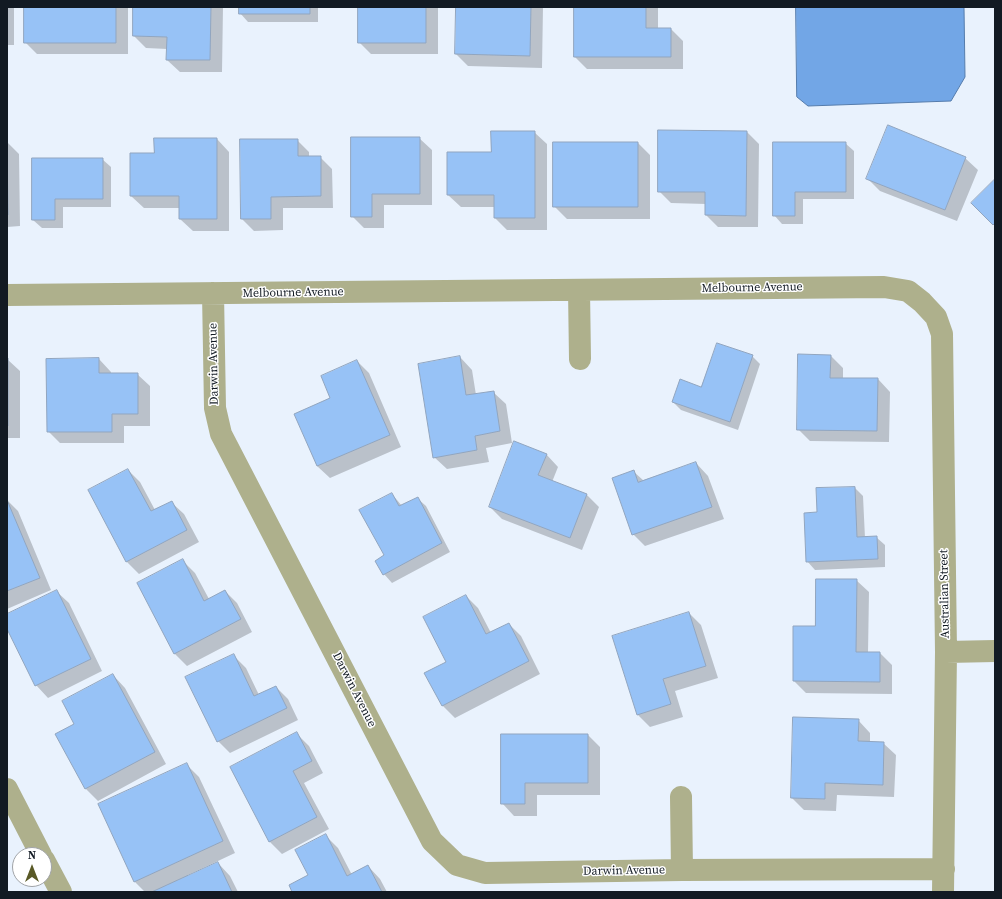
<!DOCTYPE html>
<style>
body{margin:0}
#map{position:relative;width:1002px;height:899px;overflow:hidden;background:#e9f2fd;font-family:"Source Serif 4",serif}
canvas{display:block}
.frame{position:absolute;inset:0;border:8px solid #121a23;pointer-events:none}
.north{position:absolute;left:12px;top:847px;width:40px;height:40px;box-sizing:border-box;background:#fff;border:1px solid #a0a3a7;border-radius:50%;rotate:0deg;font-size:11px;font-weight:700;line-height:16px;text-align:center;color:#121a23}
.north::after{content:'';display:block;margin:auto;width:14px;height:18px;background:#595926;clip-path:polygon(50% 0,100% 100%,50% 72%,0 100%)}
</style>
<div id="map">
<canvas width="1002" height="899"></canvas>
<div class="frame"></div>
<div class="north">N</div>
</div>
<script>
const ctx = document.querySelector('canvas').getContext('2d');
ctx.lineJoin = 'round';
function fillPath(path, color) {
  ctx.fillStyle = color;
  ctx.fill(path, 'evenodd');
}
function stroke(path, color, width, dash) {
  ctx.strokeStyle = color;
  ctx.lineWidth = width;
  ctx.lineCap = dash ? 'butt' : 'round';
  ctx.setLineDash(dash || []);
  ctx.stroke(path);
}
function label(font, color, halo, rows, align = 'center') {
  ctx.font = font + ' "Source Serif 4",serif';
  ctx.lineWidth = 3;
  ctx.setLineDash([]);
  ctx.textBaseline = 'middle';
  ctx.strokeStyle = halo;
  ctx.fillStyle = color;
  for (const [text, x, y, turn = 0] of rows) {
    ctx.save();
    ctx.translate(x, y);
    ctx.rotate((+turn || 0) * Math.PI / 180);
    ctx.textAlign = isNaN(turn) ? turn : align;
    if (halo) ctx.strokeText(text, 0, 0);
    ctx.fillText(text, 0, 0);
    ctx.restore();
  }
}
const water = new Path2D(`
 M 796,7 L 964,7 L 965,77 L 951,101 L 808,106 L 797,97 Z`);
const shadow = new Path2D(`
 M 7,7 L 14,7 L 14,45 L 7,45 Z
 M 25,7 L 128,7 L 128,54 L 37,54 L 25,42 Z
 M 134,7 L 223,7 L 222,72 L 180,72 L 167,60 L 167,49 L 146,48 L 134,36 Z
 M 240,7 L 318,7 L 318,22 L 248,22 L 240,13 Z
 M 359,7 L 438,7 L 438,54 L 371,54 L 359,42 Z
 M 457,7 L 543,7 L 542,68 L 468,66 L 456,54 Z
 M 575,7 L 658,7 L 658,29 L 671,29 L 683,41 L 683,69 L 587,69 L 575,57 Z
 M 534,132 L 547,144 L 547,230 L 507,230 L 495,218 L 495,207 L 461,207 L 448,195 L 492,153 Z
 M 747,132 L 759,144 L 758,227 L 718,227 L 706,215 L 706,204 L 671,203 L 659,191 Z
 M 419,138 L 432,150 L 432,205 L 384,205 L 384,228 L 364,228 L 352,216 Z
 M 217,139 L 229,152 L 229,231 L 193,231 L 180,219 L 180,208 L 144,208 L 131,196 L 155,154 Z
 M 297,140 L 309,152 L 309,157 L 320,157 L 332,169 L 333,208 L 283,208 L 283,230 L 254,231 L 242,219 Z
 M 7,142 L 19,154 L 20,226 L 7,227 Z
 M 638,143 L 650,155 L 650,219 L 567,219 L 554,206 Z
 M 774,143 L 845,143 L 854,151 L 854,199 L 803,199 L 803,224 L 782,224 L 774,215 Z
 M 965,158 L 978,170 L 957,221 L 880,191 L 867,178 Z
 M 33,159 L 102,159 L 111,167 L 111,207 L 63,207 L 63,228 L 42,228 L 33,220 Z
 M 752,356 L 760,364 L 738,430 L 681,410 L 673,402 L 702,388 Z
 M 831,356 L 843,368 L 843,379 L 878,379 L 890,392 L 889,442 L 810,441 L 798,429 Z
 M 460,357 L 472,370 L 476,395 L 493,392 L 506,404 L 512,443 L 486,448 L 489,462 L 447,469 L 434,457 Z
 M 7,359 L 20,371 L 20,438 L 7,438 Z
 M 99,359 L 111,372 L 111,374 L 137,374 L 150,386 L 150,426 L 124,426 L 124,443 L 60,443 L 48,431 Z
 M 357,361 L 369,373 L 401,447 L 330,478 L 317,466 L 295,414 L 331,398 Z
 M 546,454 L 558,467 L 552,482 L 586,494 L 599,507 L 582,550 L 502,519 L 490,507 Z
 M 696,463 L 708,476 L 724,519 L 645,546 L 633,534 L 633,471 L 644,481 Z
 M 128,470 L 140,482 L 155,510 L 171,502 L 184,514 L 199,542 L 139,574 L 127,562 Z
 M 855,488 L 863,496 L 865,538 L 876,537 L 885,545 L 885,567 L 815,570 L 807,561 L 818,513 Z
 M 392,494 L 402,506 L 417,498 L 426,506 L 450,552 L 392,583 L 384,574 Z
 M 7,500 L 18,511 L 51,590 L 7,609 Z
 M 182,560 L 195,573 L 209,599 L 225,591 L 237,603 L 252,632 L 187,666 L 175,654 L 138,584 Z
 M 856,580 L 869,592 L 868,653 L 880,653 L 892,665 L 892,694 L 806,693 L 794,681 L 816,627 Z
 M 56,591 L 69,603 L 102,671 L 48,698 L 36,685 L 7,627 L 7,615 Z
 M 466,596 L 478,608 L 491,633 L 509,624 L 521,636 L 540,674 L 455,718 L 442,705 L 447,662 Z
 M 689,613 L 701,625 L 718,678 L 675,691 L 683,717 L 650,727 L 638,715 Z
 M 234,656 L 246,668 L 259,695 L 276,687 L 288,699 L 298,720 L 230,753 L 218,741 Z
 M 113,675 L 125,688 L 166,764 L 98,801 L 86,789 L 57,735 L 76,724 Z
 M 858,720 L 870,733 L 870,742 L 883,743 L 896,755 L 894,797 L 837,795 L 836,811 L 804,810 L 792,798 Z
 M 296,733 L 309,746 L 323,773 L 304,783 L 329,829 L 282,854 L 270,842 L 231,767 Z
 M 502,735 L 588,735 L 600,747 L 600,795 L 537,795 L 537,816 L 514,816 L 502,803 Z
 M 187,765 L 199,777 L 235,853 L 188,875 L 189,877 L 218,863 L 230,876 L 238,892 L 145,892 L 135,882 Z
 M 326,836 L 338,848 L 352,875 L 368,866 L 380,879 L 387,892 L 293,892 L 309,875 Z`);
const building = new Path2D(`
 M 24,7 L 116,7 L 116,43 L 24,43 Z
 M 133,7 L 211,7 L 210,60 L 166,60 L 167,37 L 133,36 Z
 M 239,7 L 310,7 L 310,14 L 239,14 Z
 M 358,7 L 426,7 L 426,43 L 358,43 Z
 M 456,7 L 531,7 L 530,56 L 455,54 Z
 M 574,7 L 646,7 L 646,28 L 671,28 L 671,57 L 574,57 Z
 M 888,125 L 966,157 L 945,210 L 866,179 Z
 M 658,130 L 747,131 L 746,216 L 705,215 L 705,192 L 658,192 Z
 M 491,131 L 535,131 L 535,218 L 494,218 L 494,195 L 447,195 L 447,152 L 491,152 Z
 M 351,137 L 420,137 L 420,194 L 372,194 L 372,217 L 351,217 Z
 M 154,138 L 217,138 L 217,219 L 179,219 L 179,196 L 130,196 L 130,153 L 154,153 Z
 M 240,139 L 298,139 L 298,156 L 321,156 L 321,196 L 271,197 L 271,219 L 241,219 Z
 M 553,142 L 638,142 L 638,207 L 553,207 Z
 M 773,142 L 846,142 L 846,192 L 795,192 L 795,216 L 773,216 Z
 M 7,147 L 8,215 L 7,215 Z
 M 32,158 L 103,158 L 103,199 L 55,199 L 55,220 L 32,220 Z
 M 995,179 L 995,223 L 993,225 L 971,203 Z
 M 717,343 L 753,355 L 730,422 L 672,402 L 680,379 L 701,387 Z
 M 798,354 L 831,355 L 830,378 L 878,378 L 877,431 L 797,430 Z
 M 460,356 L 466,395 L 494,391 L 500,431 L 475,436 L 477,450 L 433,458 L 418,364 Z
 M 7,358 L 8,358 L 8,426 L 7,426 Z
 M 99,358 L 99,373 L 138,373 L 138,414 L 112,414 L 112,432 L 47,432 L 46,359 Z
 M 357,360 L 390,435 L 317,466 L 294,414 L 330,398 L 321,376 Z
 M 514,441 L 547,454 L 538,475 L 587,494 L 570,538 L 489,507 Z
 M 696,462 L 712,507 L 632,535 L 612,478 L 634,470 L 638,482 Z
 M 128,469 L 151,511 L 172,501 L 187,530 L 126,562 L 88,490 Z
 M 855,487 L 857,537 L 877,536 L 878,559 L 806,562 L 804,513 L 817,512 L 816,488 Z
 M 392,493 L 399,506 L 418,497 L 442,543 L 383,575 L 375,561 L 384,555 L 359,510 Z
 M 7,500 L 40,578 L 7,591 Z
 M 183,559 L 204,601 L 225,590 L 241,619 L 174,654 L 137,583 Z
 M 816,579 L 857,579 L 856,652 L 880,652 L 880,682 L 793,681 L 793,626 L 815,626 Z
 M 57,590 L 91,659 L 35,686 L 7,629 L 7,614 Z
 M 466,595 L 486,634 L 509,623 L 529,661 L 442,706 L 424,673 L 446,662 L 423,617 Z
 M 689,612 L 706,666 L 663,679 L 671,704 L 637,715 L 612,636 Z
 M 234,654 L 254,696 L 276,686 L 287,708 L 217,742 L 185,677 Z
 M 113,674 L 155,752 L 85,789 L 55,734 L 74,724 L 62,701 Z
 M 793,717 L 859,719 L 858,741 L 884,742 L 883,785 L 825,783 L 825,799 L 791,798 Z
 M 297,732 L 312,761 L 293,771 L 317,817 L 269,842 L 230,767 Z
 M 501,734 L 588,734 L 588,783 L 525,783 L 525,804 L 501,804 Z
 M 187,763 L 223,841 L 134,882 L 98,804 Z
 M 326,834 L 347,876 L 368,865 L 382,892 L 292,892 L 289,885 L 308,875 L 295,850 Z
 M 218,862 L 232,892 L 152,892 Z`);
const minor = new Path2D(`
 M 579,290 L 580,359
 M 213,293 L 215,408 L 221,434 L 432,841 L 457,865 L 485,873 L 682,870 L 944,869
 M 7,295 L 884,287 L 908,291 L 922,302 L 936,317 L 942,334 L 946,652 L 943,892
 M 946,652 L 995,651
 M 7,789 L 41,855
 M 681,797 L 682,870
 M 44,860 L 61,892`);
const streetNames = [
 ["Melbourne Avenue",752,288,-1],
 ["Melbourne Avenue",293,293,-1],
 ["Darwin Avenue",214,364,-91],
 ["Australian Street",945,594,-91],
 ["Darwin Avenue",354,690,63],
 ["Darwin Avenue",624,871,-1]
];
fillPath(water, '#72a6e6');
stroke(water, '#557cac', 1);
fillPath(shadow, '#0003');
fillPath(building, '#97c2f6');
stroke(building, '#91a5bf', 1);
stroke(minor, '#aeb08c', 22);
label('12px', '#121a23', '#fff', streetNames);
</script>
